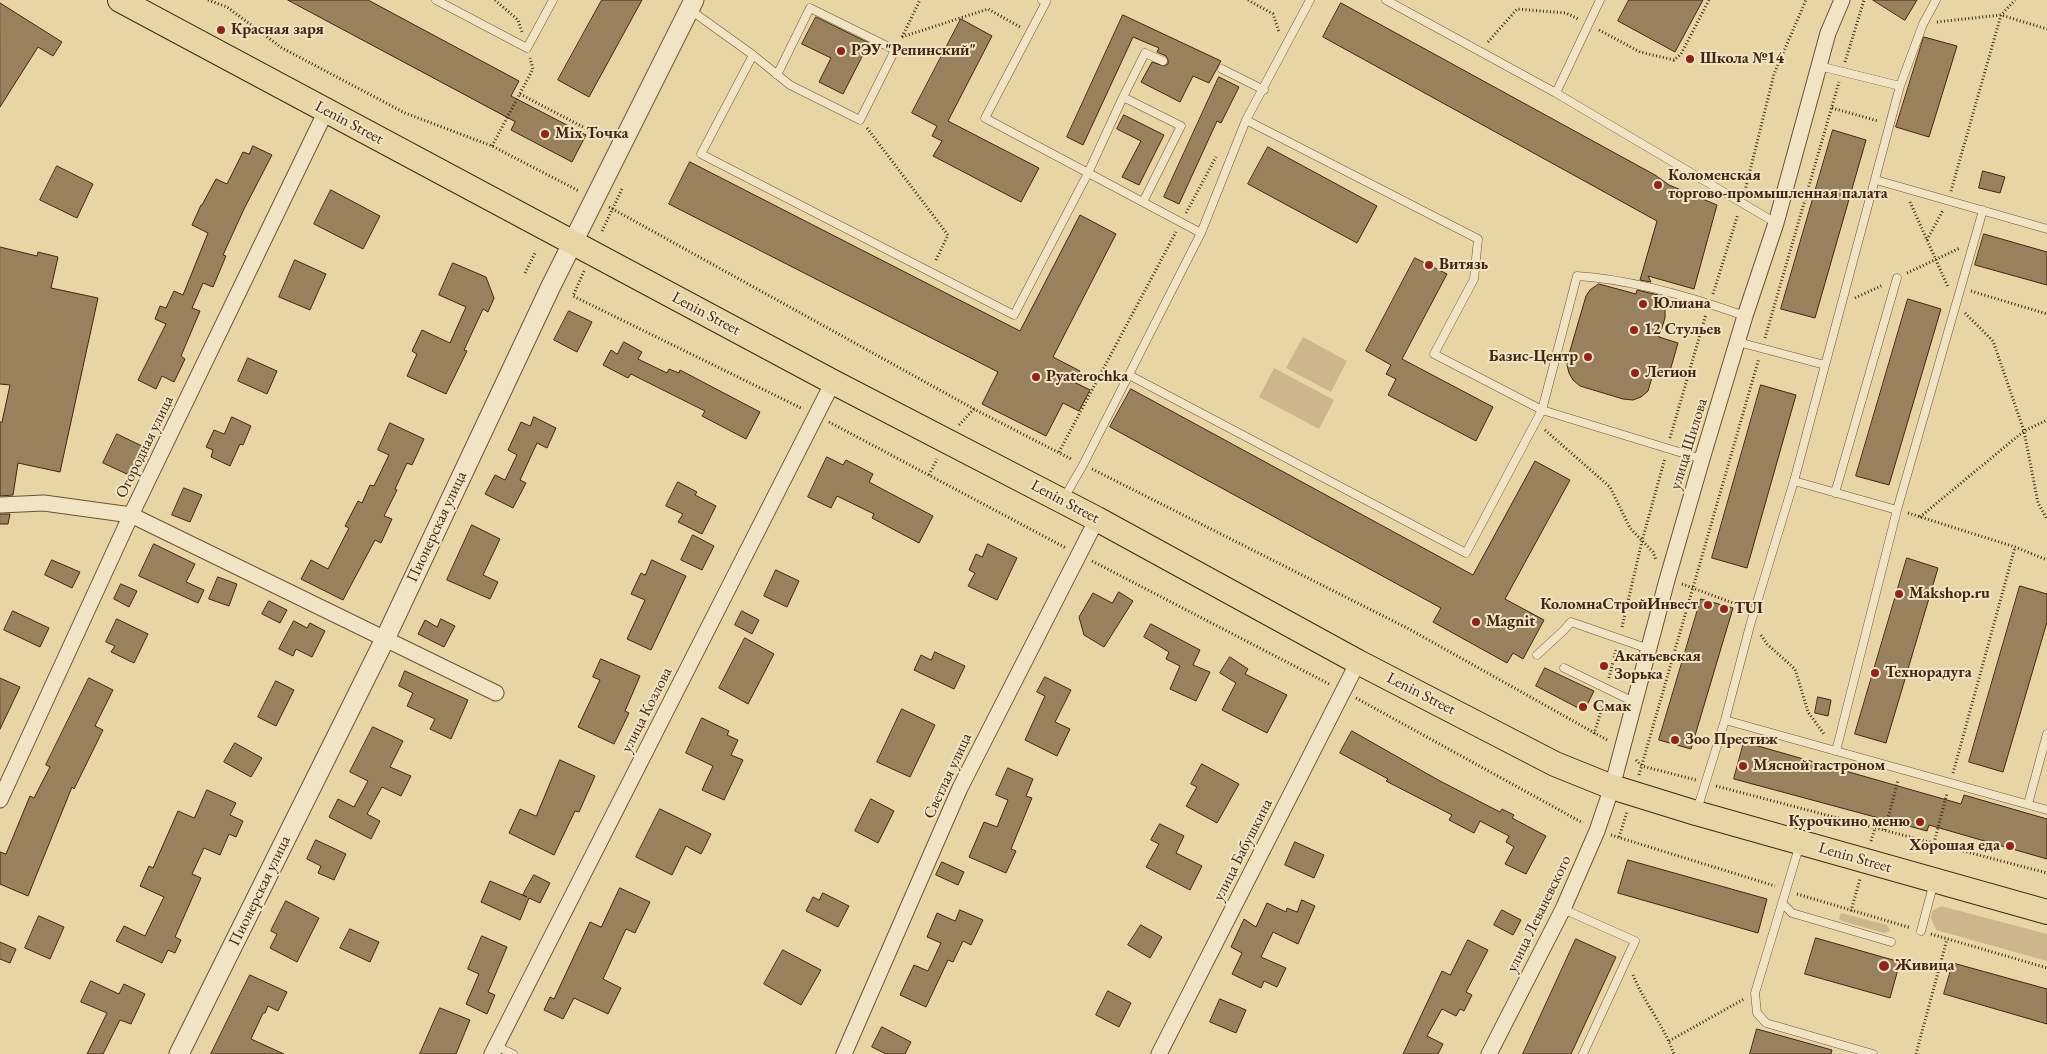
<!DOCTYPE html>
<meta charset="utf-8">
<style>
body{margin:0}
canvas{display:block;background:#e8d5a6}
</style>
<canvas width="2047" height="1054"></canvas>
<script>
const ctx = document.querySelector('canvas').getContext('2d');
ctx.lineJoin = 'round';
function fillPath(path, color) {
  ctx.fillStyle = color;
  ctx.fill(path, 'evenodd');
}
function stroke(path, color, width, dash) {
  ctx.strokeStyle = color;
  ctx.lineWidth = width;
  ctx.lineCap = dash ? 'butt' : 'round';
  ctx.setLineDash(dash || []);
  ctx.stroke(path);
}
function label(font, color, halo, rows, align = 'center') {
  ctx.font = font + ' "EB Garamond",serif';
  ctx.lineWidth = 4;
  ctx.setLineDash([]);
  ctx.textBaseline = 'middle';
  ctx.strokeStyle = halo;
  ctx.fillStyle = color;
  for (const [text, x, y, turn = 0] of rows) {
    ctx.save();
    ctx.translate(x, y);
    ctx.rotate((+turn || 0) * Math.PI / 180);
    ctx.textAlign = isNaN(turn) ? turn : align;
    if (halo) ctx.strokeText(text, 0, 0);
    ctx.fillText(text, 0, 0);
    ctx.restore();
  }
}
const green = new Path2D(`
 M 1303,337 L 1347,361 L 1331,392 L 1286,368 Z
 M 1274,368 L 1334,400 L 1319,429 L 1259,397 Z
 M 1941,906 L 2047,934 L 2047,961 L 1936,930 L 1931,918 L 1932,911 Z
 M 1841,913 L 1887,925 L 1890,931 L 1884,933 L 1842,921 L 1839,919 Z`);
const building = new Path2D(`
 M 288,0 L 368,0 L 519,81 L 511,96 L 586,135 L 572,162 L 511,130 L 515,122 Z
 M 602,0 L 642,0 L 589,97 L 558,80 Z
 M 1629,0 L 1703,0 L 1675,52 L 1618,21 Z
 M 1873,0 L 1917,0 L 1905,20 Z
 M 0,3 L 62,42 L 53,56 L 38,47 L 0,107 Z
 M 1341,3 L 1655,175 L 1669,185 L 1717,205 L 1694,289 L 1648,276 L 1651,282 L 1640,280 L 1657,221 L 1323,37 Z
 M 1123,15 L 1221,61 L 1209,83 L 1193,76 L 1180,102 L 1141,82 L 1152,62 L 1164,66 L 1168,64 L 1168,60 L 1166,56 L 1157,52 L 1159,48 L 1133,37 L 1083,145 L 1067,137 Z
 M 816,17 L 869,43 L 843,94 L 819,82 L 831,58 L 802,44 Z
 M 961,19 L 992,36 L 948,121 L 1039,168 L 1021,202 L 933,156 L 942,141 L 932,136 L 937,126 L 912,113 Z
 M 1924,37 L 1957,46 L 1929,137 L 1896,127 Z
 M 1219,77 L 1239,87 L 1221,123 L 1217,121 L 1179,204 L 1164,197 Z
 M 1124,115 L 1164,135 L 1139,185 L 1122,177 L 1141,141 L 1117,129 Z
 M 1833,130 L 1866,140 L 1815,318 L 1781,309 Z
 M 253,146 L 272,155 L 244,209 L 223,255 L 226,256 L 213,287 L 203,283 L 192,308 L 200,311 L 181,356 L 185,359 L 174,382 L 162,376 L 156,389 L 138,380 L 166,324 L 155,319 L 160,306 L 166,308 L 174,291 L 183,295 L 208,233 L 192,225 L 201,205 L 202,205 L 216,179 L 227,184 L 243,152 L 249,154 Z
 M 1268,147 L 1377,206 L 1357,243 L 1248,184 Z
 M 690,162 L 1020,331 L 1080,215 L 1116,234 L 1053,357 L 1080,371 L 1074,382 L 1090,390 L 1079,411 L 1063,403 L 1046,436 L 982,404 L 998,372 L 669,204 Z
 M 57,166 L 93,184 L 77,218 L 40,200 Z
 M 1983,171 L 2005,177 L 2000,193 L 1979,188 Z
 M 331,190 L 380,216 L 363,249 L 314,224 Z
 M 1984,234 L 2047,252 L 2047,285 L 1975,265 Z
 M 0,247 L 37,256 L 38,252 L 58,257 L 51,288 L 98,298 L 60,472 L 18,463 L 13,495 L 0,496 L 0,422 L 2,422 L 10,385 L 0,384 Z
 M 1415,258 L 1447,274 L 1402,359 L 1493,407 L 1476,441 L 1388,395 L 1396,379 L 1386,374 L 1391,365 L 1366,351 Z
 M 295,260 L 326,274 L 310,310 L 279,297 Z
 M 453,263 L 486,277 L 494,298 L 488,312 L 483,309 L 464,350 L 467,351 L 446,394 L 407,376 L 417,354 L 412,351 L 422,330 L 450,343 L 466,307 L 439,295 Z
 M 1599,284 L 1636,294 L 1637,290 L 1658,295 L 1665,309 L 1665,318 L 1659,337 L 1678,343 L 1668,378 L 1653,374 L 1648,391 L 1641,397 L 1633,400 L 1623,399 L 1580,386 L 1573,380 L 1569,373 L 1567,365 L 1569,354 L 1586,296 L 1590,290 Z
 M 1908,299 L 1941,309 L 1889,485 L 1856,476 Z
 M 569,311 L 592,322 L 577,352 L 554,340 Z
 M 624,342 L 642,352 L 638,359 L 667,373 L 669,369 L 679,373 L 680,370 L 760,412 L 746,439 L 702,416 L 705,411 L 631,374 L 628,378 L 603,365 L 611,350 L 617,354 Z
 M 248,358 L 277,371 L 267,394 L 238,381 Z
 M 1761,385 L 1796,395 L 1747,568 L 1712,558 Z
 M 1131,389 L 1473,575 L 1535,461 L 1570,480 L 1505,599 L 1544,620 L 1523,659 L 1513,653 L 1507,663 L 1433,622 L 1441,608 L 1110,427 Z
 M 232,417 L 251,426 L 243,445 L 240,444 L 230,466 L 211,457 L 213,450 L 206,447 L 214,430 L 224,434 Z
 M 534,417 L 556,428 L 547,448 L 537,443 L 520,480 L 526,483 L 513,508 L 485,494 L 495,475 L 505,480 L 517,455 L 508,450 L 521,422 L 530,426 Z
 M 390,423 L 424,439 L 412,465 L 407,463 L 395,489 L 397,490 L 384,516 L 392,519 L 381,543 L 375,540 L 343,600 L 301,579 L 311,560 L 328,569 L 349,528 L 345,526 L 358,501 L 362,503 L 370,485 L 374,486 L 389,455 L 378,450 Z
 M 117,434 L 142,446 L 129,475 L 103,463 Z
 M 827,457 L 843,465 L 846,460 L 873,474 L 869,482 L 933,516 L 919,543 L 872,518 L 874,514 L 837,496 L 831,508 L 808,497 Z
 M 678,482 L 697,492 L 695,495 L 716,506 L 702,534 L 678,522 L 683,514 L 666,506 Z
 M 184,488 L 202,495 L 190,522 L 172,515 Z
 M 0,514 L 10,514 L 8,524 L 0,524 Z
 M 472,525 L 500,539 L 483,575 L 498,582 L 490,599 L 447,580 Z
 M 693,535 L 714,546 L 702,570 L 681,560 Z
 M 154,544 L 195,564 L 186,582 L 204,590 L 198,603 L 139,576 Z
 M 988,544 L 1017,558 L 997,600 L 968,586 L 975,573 L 969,570 L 976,554 L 982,557 Z
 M 1907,558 L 1938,568 L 1886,743 L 1855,734 Z
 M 52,560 L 80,572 L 72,588 L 45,575 Z
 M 652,560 L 686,576 L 651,650 L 627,639 L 645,600 L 631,594 L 641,573 L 645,575 Z
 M 776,570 L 799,581 L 787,607 L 764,596 Z
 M 218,577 L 237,584 L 229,606 L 209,599 Z
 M 121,584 L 137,591 L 129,607 L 114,599 Z
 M 2020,586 L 2047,594 L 2047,622 L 2003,772 L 1969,762 Z
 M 1119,592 L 1133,601 L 1104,647 L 1084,635 L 1079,617 L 1093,593 L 1112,603 Z
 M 1701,599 L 1733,608 L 1691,749 L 1659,740 Z
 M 269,601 L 287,610 L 280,623 L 262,614 Z
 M 13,611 L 49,628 L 40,647 L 4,630 Z
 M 742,611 L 759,620 L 752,634 L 735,625 Z
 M 117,619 L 148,634 L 134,663 L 111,652 L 115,646 L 106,642 Z
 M 441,619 L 455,626 L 444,647 L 418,634 L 425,620 L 437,627 Z
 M 294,621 L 307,628 L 310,623 L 325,631 L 312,657 L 296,649 L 293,656 L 279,649 Z
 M 1151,624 L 1200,650 L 1193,665 L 1210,672 L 1196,701 L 1170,689 L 1180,666 L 1166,659 L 1169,652 L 1144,637 Z
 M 745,638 L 774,654 L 748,704 L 719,688 Z
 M 935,652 L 965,666 L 954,689 L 914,670 L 921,655 L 931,660 Z
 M 1230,657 L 1248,669 L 1245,674 L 1287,695 L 1267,733 L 1222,710 L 1236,683 L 1220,673 Z
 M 601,659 L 640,676 L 625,711 L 629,713 L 614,744 L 578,727 L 600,680 L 593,677 Z
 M 1545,668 L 1594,691 L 1584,711 L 1536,686 Z
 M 405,671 L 468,700 L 451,739 L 430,729 L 435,719 L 407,706 L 413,693 L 399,686 Z
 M 1045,677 L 1071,690 L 1055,722 L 1070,729 L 1057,756 L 1025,740 L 1045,696 L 1037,692 Z
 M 0,678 L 20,687 L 0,729 Z
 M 89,678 L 113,690 L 95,726 L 103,730 L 74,789 L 72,787 L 28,896 L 0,884 L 0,852 L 6,854 L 30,796 L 34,798 L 50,767 L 46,765 Z
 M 276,681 L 294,690 L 276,726 L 258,717 Z
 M 1818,697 L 1831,700 L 1828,716 L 1815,713 Z
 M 902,709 L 935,725 L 910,777 L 877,762 Z
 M 702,718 L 729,731 L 727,735 L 738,740 L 731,755 L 743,760 L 724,800 L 702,790 L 713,766 L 686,753 Z
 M 373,727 L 403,741 L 390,767 L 411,776 L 401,796 L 382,787 L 367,814 L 380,821 L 371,839 L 329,817 L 338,799 L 354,807 L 368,781 L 350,772 Z
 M 1352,731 L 1440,781 L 1500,812 L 1502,809 L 1514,815 L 1512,818 L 1546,836 L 1526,874 L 1505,864 L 1514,847 L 1506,842 L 1509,836 L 1480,821 L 1474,833 L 1449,820 L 1452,815 L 1386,781 L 1388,779 L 1340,753 Z
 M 1744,742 L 1961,804 L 1964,795 L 2047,819 L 2047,859 L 1929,825 L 1927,831 L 1734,779 Z
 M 235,743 L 262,758 L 251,777 L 224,762 Z
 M 560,760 L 595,776 L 579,812 L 575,811 L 554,855 L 509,833 L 520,809 L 536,816 Z
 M 1202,764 L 1239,784 L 1217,823 L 1186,806 L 1197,787 L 1191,784 Z
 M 1008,768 L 1033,779 L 1026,796 L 1032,798 L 1011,849 L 1016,851 L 1006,873 L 969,857 L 984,822 L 997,827 L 1008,800 L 996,795 Z
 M 207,790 L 236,803 L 230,815 L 243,821 L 236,837 L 229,834 L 220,855 L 204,848 L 192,874 L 201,878 L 175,937 L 181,940 L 175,953 L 168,950 L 162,963 L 116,941 L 124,926 L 145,936 L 164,897 L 140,886 L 149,866 L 153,868 L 178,811 L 194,818 Z
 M 871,799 L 894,811 L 878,843 L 855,831 Z
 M 660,809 L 711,834 L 701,854 L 686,846 L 672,875 L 636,857 Z
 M 1160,824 L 1184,836 L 1176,853 L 1202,866 L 1190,890 L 1146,867 L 1159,844 L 1151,840 Z
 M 316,840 L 346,854 L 334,880 L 318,873 L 321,866 L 307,859 Z
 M 1295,842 L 1324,855 L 1314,878 L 1285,865 Z
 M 1628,860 L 1767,899 L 1758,933 L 1618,893 Z
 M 942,862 L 964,872 L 958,885 L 936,875 Z
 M 534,875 L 550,883 L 540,903 L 529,898 L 520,920 L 481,902 L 490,881 L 527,897 L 523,895 Z
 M 620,888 L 650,902 L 635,933 L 626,929 L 603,979 L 621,988 L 608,1014 L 574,998 L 563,1019 L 544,1010 L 550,997 L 554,999 L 590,922 L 601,927 Z
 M 823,893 L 849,906 L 838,927 L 806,911 L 813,897 L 819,900 Z
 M 1302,900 L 1315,906 L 1298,944 L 1273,932 L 1261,957 L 1286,968 L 1277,987 L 1264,981 L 1261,988 L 1232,974 L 1242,953 L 1231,947 L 1244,919 L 1256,927 L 1267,903 L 1286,912 L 1287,908 L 1297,912 Z
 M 286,901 L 319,918 L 297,962 L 270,948 L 277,934 L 271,931 Z
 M 960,910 L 983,920 L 971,945 L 963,941 L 953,962 L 948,960 L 926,1007 L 900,995 L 914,965 L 928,971 L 941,943 L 927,937 L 937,913 L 955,921 Z
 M 1502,910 L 1521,920 L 1513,935 L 1494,925 Z
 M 39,916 L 64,927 L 50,959 L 25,948 Z
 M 1141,925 L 1162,937 L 1150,958 L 1128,945 Z
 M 350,929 L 379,942 L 370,962 L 340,948 Z
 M 482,936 L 507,947 L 488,992 L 495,995 L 487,1014 L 466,1004 L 479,974 L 468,969 Z
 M 1816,938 L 1900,962 L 1890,998 L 1805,974 Z
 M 1576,939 L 1616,957 L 1571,1054 L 1523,1054 Z
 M 1468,940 L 1488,950 L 1466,992 L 1472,995 L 1464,1011 L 1460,1009 L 1456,1016 L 1442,1009 L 1427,1036 L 1443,1044 L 1438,1054 L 1403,1054 L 1442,971 L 1450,975 Z
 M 0,942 L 16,949 L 10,963 L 0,959 Z
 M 783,950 L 821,970 L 801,1005 L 764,984 Z
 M 1953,963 L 2047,989 L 2047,1024 L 1944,994 Z
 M 250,975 L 287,992 L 278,1011 L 268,1006 L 265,1013 L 263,1013 L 251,1039 L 284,1054 L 211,1054 Z
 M 91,981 L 119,994 L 124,984 L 145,994 L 131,1024 L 120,1020 L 103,1054 L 87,1054 L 107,1013 L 81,1002 Z
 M 1108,991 L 1131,1003 L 1119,1027 L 1096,1015 Z
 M 1220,999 L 1246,1010 L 1236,1033 L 1210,1022 Z
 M 440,1008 L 470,1020 L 456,1054 L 420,1054 Z
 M 882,1027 L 911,1042 L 905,1054 L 886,1054 L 872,1047 Z
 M 1757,1029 L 1832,1050 L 1831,1054 L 1750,1054 Z`);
const path = new Path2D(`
 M 208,0 L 227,7 L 282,48 L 405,113 L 492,146 L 579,191
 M 495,0 L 518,20 L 522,32
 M 1248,0 L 1273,14 L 1279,32
 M 1937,22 L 2001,15 L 2047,29
 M 1599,30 L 1640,52 L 1674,60 L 1681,54 L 1709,0
 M 902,37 L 988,9 L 1020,27
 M 902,37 L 920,0
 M 1488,42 L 1517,9 L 1566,13 L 1578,19
 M 1845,62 L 1864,0
 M 520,94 L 604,138
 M 1832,108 L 1878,121
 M 867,128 L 948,235 L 935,262
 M 492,146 L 533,69 L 530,58
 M 1745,191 L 1774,74 L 1806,0
 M 1951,191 L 2001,15 L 2015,0
 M 1910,202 L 1948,287
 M 609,207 L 974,409 L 1073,460
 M 1186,213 L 1216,157
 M 602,231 L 622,189
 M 1927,240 L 1943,210
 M 584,271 L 573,296 L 803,409
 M 525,273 L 536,251
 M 1907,273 L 1960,248
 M 1971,291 L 2047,314
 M 1713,294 L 1738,214
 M 1855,298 L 1883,285
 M 1965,313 L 1993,341 L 2024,431 L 2038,503 L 2047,519
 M 1765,338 L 1839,82
 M 829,422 L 1066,548
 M 959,425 L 974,409
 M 1545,430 L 1610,487 L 1630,528 L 1653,552 L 1656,560
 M 1670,438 L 1706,314
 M 1059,452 L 1176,232
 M 1092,469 L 1409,629 L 1609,741
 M 929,475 L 937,459
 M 1908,513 L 2015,547 L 2047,560
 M 1920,517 L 2024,431 L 2047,420
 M 1092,561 L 1331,685
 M 1682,584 L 1741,606 L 1743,609
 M 1622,627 L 1642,541 L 1665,458
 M 1761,635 L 1767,644 L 1795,669 L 1808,712 L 1824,734
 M 1609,678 L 1616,650
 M 1356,698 L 1583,823
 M 1594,734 L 1604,701
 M 1636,760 L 1642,766 L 1696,780
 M 1953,773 L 2015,547
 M 1639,775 L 1759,358
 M 1716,786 L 2047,873
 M 1885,830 L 1898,780
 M 1611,835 L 1775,886
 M 1619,837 L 1627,812
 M 1871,841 L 1875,828
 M 1934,843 L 1947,793
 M 1797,894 L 1911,928
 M 1851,911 L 1860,879
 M 1931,934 L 2047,968
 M 1633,975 C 1644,1002 1664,1026 1674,1054
 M 1669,1041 L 1744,999
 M 1916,1054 L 1947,939`);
const service = new Path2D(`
 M 436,0 L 527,48 L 553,0
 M 1042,0 L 1046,2 L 985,118 L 1201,233
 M 1310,0 L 1246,120 L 1478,239 L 1474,279 L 1434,354 L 1542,410 L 1702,459
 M 1386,0 L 1556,93 L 1776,223
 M 689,9 L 753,55 L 701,154 L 1014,315 L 1088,173 L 1123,97
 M 753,55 L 790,85 L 860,120 L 895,50 L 810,8 L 777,75
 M 1819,66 L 1900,86
 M 1222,69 L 1264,90
 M 1556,93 L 1600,0
 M 1876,180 L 2047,229
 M 1143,202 L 1181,126 L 1123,97 L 1145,53 L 1163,61
 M 1738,342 L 1825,365
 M 1129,375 L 1466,553 L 1542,410 L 1577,276 C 1630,279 1694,298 1745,316
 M 1794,481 L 1897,510
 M 1835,493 L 1897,278
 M 1064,498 L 1083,465 L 1201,233 L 1246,120
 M 1537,655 L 1564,630 L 1571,622 L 1649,649
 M 1564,668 L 1634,702
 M 1725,720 L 2047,810
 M 1836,751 L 1897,510 L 1983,210
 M 2028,804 L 2047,734
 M 1697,810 L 1725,720 L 1751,622 L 1794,481 L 1900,86 L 1923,24 L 1936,0
 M 1800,844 L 1755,993 L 1757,1013 L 1766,1023 L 1873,1054
 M 1782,903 L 1792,913 L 1891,942
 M 1563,909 L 1635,941 L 1583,1054
 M 1921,931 L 1934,882
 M 496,1046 L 513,1054`);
const minor = new Path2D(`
 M 0,505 L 44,503 L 131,515 L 496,693
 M 0,800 L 131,515 L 326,111
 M 492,1054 L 833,382
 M 844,1054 L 960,788 L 1097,519
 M 1159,1054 L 1358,662
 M 1489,1054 L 1563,909 L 1597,831 L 1612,787 L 1667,580 L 1702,459 L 1745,316 L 1776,223 L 1828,33 L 1842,0`);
const tertiary = new Path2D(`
 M 179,1054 L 385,639 L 551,286 L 694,0`);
const primary = new Path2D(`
 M 120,0 L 833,382 L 1097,519 L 1358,662 L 1555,764 L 1612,787 L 1696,813 L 2047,912`);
const markers = [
 [221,30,5,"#8f2418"],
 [841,51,5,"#8f2418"],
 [1690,59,5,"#8f2418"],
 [545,134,5,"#8f2418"],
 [1658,185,5,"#8f2418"],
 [1429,265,5,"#8f2418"],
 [1643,304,5,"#8f2418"],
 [1634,330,5,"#8f2418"],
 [1588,357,5,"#8f2418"],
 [1635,373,5,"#8f2418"],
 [1036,377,5,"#8f2418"],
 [1899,594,5,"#8f2418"],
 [1708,605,5,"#8f2418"],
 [1724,609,5,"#8f2418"],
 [1476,622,5,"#8f2418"],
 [1604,666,5,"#8f2418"],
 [1875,673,5,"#8f2418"],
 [1583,707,5,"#8f2418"],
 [1675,740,5,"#8f2418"],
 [1743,766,5,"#8f2418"],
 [1920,822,5,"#8f2418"],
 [2010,846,5,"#8f2418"],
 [1884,966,6,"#8f2418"]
];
const poiNames = [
 ["Красная заря",231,30],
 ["РЭУ \"Репинский\"",851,51],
 ["Школа №14",1700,59],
 ["Mix Точка",555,134],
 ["Коломенская",1668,176],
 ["торгово-промышленная палата",1668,194],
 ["Витязь",1439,265],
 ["Юлиана",1653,304],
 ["12 Стульев",1644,330],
 ["Базис-Центр",1578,357,"right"],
 ["Легион",1645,373],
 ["Pyaterochka",1046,377],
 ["Makshop.ru",1909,594],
 ["КоломнаСтройИнвест",1698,605,"right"],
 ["TUI",1734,609],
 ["Magnit",1486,622],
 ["Акатьевская",1614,657],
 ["Зорька",1614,675],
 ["Технорадуга",1885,673],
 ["Смак",1593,707],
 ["Зоо Престиж",1685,740],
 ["Мясной гастроном",1753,766],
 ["Курочкино меню",1910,822,"right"],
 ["Хорошая еда",2000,846,"right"],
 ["Живица",1895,966]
];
const streetNames = [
 ["Lenin Street",349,123,28],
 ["Lenin Street",706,314,28],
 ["улица Шилова",1689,444,-73],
 ["Огородная улица",145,447,-64],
 ["Lenin Street",1065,502,28],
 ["Пионерская улица",437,527,-65],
 ["Lenin Street",1421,694,27],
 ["улица Козлова",647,710,-63],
 ["Светлая улица",948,776,-65],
 ["улица Бабушкина",1243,850,-63],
 ["Lenin Street",1855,858,16],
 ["Пионерская улица",260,891,-64],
 ["улица Леваневского",1539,914,-64]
];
fillPath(green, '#ccb78d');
fillPath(building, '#9a815e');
stroke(building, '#452511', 1);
stroke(service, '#6e5136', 9);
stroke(minor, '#6e5136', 17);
stroke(tertiary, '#6e5136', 21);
stroke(primary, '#452511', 26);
stroke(path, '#452511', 3, [1, 2.5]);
stroke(service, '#f0e4c5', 8);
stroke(minor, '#f0e4c5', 15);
stroke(tertiary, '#f0e4c5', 19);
stroke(primary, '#e8d5a6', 24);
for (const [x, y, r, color] of markers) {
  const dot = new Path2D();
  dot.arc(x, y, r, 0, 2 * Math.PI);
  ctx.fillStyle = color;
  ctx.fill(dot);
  stroke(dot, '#f0e4c5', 2);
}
label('bold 16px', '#452511', '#f0e4c5', poiNames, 'left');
label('16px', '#452511', '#f0e4c5', streetNames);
</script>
